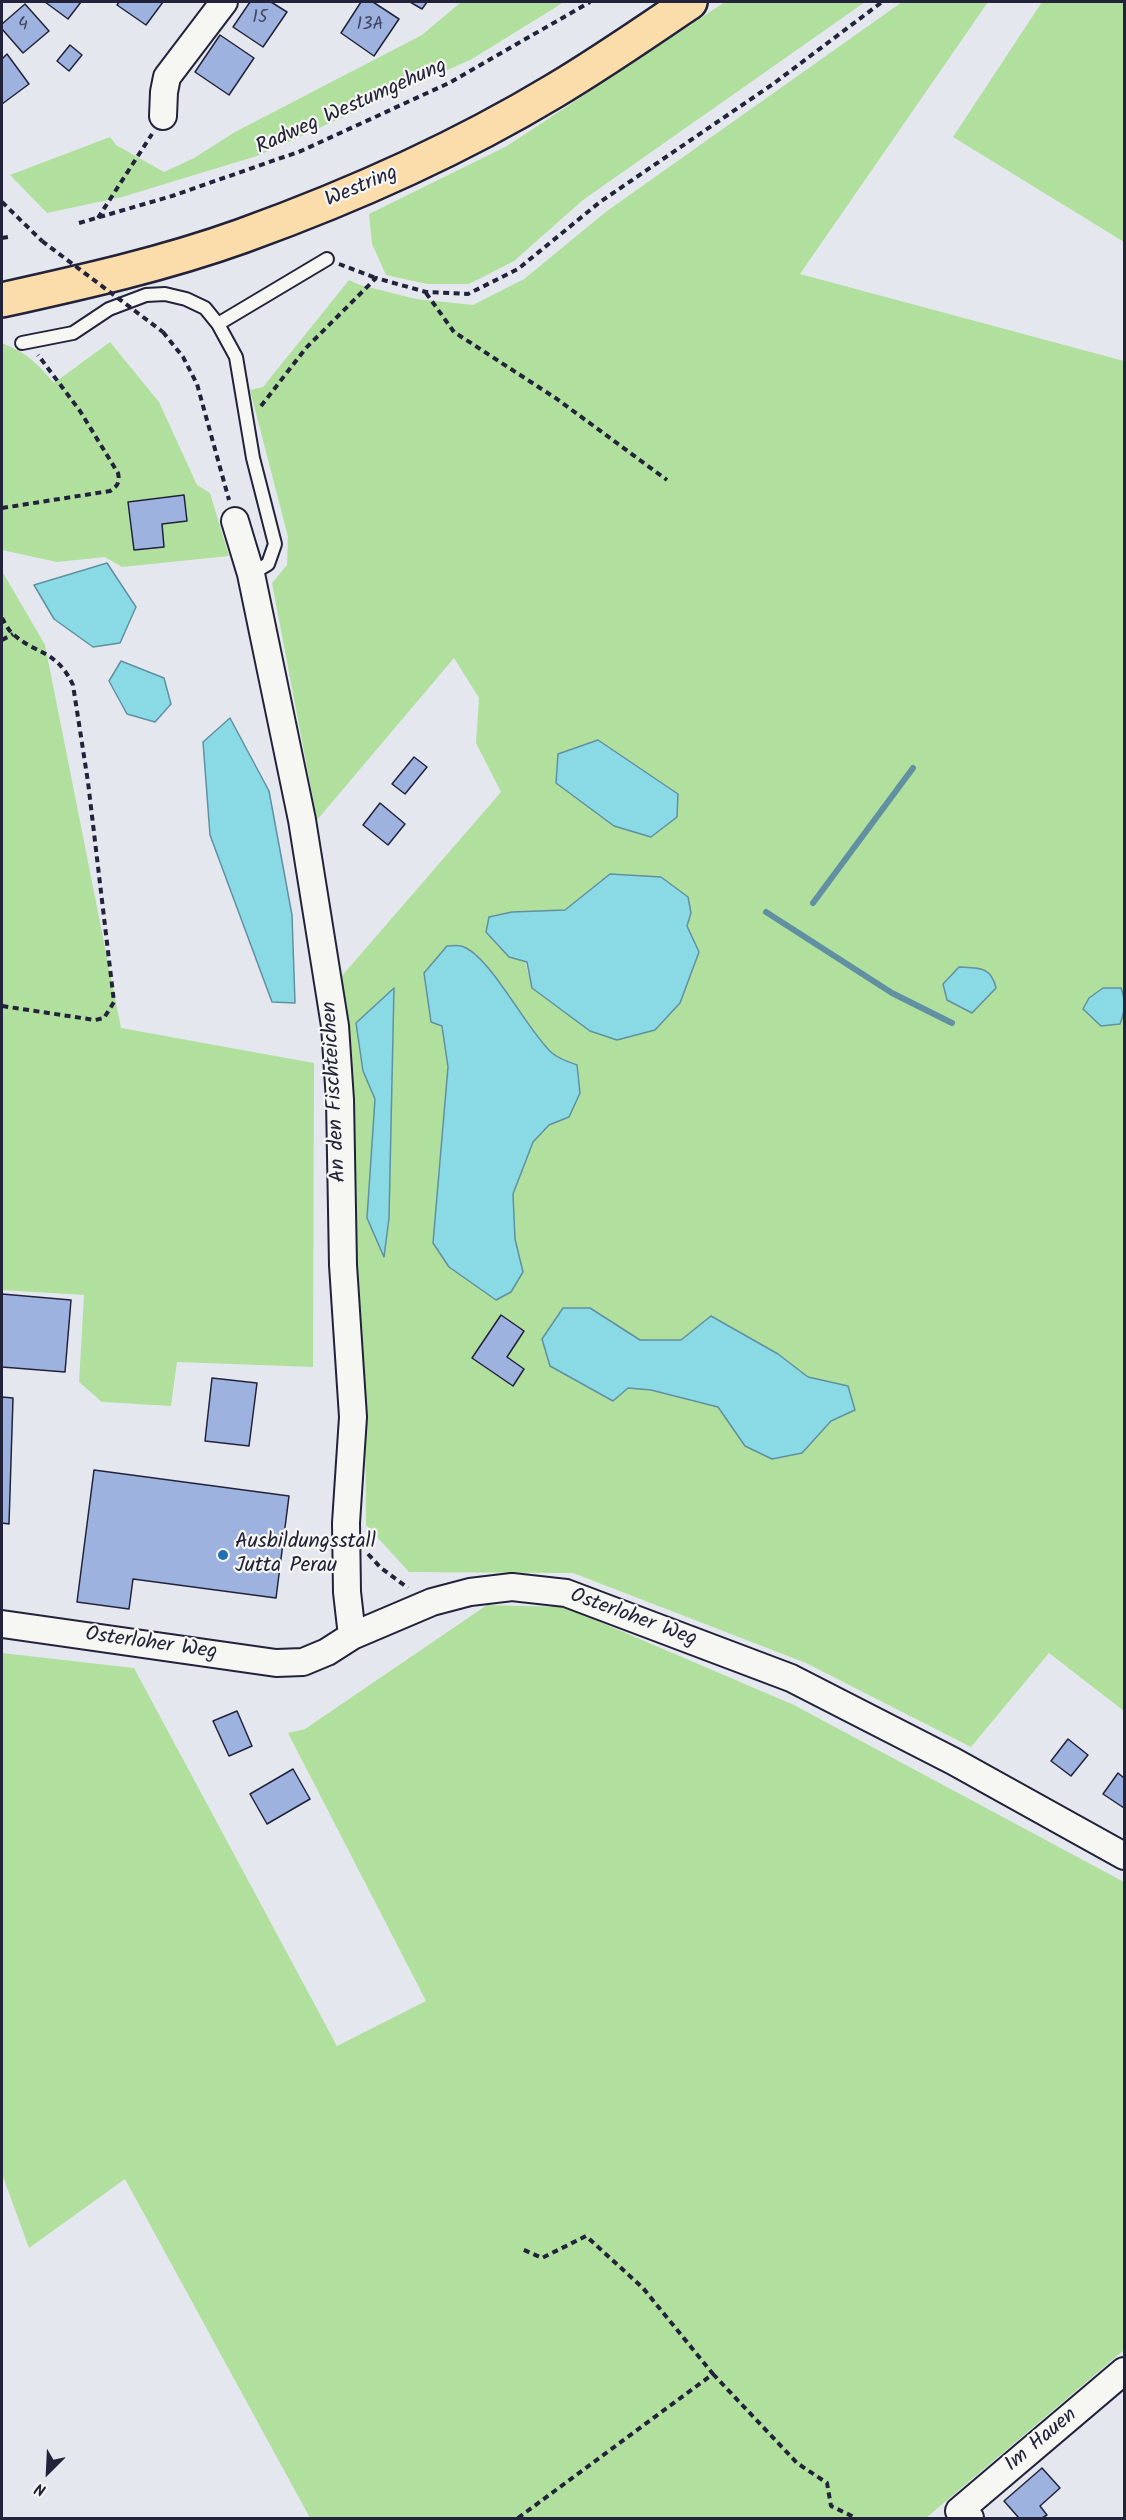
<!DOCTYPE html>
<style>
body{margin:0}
#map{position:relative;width:1126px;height:2520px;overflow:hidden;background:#e4e8ee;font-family:Kalam,sans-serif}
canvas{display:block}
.frame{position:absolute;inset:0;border:3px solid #22223b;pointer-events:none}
.north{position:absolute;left:18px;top:2442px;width:60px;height:60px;-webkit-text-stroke:4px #f6f6f2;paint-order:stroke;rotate:204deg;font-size:16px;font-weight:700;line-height:24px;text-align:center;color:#22223b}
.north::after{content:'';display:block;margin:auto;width:21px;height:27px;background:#22223b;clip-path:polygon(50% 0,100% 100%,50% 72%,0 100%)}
</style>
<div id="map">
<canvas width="1126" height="2520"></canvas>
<div class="frame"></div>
<div class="north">N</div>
</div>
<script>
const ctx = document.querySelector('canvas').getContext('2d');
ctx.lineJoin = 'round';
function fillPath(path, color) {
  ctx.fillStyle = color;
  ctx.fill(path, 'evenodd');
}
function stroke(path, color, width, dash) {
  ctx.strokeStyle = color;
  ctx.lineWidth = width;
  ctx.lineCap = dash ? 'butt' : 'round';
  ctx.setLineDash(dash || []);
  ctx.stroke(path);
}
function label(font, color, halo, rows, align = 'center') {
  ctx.font = font + ' Kalam,sans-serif';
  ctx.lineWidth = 4.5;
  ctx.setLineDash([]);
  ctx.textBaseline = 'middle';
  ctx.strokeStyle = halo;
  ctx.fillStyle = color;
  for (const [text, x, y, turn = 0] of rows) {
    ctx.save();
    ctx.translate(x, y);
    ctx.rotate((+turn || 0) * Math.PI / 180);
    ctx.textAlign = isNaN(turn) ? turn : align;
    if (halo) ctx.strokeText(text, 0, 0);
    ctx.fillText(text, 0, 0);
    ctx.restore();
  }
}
const green = new Path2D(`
 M 461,2 L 564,2 L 472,59 L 257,156 L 122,197 L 47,213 L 10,175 L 110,137 L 116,145 L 164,172 L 194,158 L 235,132 L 422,35 Z
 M 725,2 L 865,2 L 583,200 L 514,261 L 469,284 L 427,284 L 386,275 L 372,244 L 369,214 L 507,146 Z
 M 902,2 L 988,2 L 800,274 L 1124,361 L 1124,1711 L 1049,1653 L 971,1747 L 806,1663 L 573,1573 L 409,1572 L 366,1525 L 365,1388 L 352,1268 L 341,977 L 501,792 L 476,743 L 479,698 L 454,658 L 317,820 L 272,583 L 287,565 L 288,537 L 250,390 L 263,387 L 349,280 L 360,285 L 416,299 L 473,305 L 524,279 L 607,211 ZM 610,874 L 691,913 L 687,926 L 532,988 L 512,912 L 565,910 ZM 463,946 L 483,961 L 510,996 L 532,1032 L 554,1055 L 577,1065 L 569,1117 L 549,1125 L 533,1142 L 513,1194 L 515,1239 L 523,1272 L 433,1243 L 448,1067 L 442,1026 ZM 375,1099 L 389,1218 L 384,1255 L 367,1218 ZM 590,1308 L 640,1340 L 681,1340 L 778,1354 L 808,1377 L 848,1386 L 831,1421 L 802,1453 L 745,1446 L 718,1407 L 651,1390 L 627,1388 Z
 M 1042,2 L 1124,2 L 1124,242 L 953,137 Z
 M 110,342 L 159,402 L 197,485 L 210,493 L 229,556 L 122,567 L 105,557 L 57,562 L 2,550 L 2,343 C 27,353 37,363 54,383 Z
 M 2,571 L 45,645 L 121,1028 L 314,1063 L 313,1367 L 177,1362 L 171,1406 L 102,1402 L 79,1382 L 84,1295 L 2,1290 Z
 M 487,1605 L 565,1607 L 794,1705 L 1124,1882 L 1124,2350 L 926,2518 L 310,2518 L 125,2179 L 29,2248 L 2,2174 L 2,1653 L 134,1668 L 337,2046 L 426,2001 L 288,1733 L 305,1729 Z`);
const water = new Path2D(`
 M 107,563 L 136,607 L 120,643 L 93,647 L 54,619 L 34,585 Z
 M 121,661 L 164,678 L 171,704 L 155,722 L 127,714 L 109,681 Z
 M 230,718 L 269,791 L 292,915 L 295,1003 L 272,1002 L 210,835 L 203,742 Z
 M 598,740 L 678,794 L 677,817 L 651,837 L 614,826 L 556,783 L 558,754 Z
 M 610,874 L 661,877 L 688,897 L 691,913 L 687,926 L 699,952 L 680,1003 L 655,1030 L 617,1040 L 590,1031 L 532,988 L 527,962 L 509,957 L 486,932 L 489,917 L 512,912 L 565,910 Z
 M 447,946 C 451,946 457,945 461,946 C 489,953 527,1031 552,1053 C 559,1059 569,1062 577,1065 L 580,1093 L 569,1117 L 549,1125 L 533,1142 L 513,1194 L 515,1239 L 523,1272 L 511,1292 L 496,1300 L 449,1267 L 433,1243 L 448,1067 L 442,1026 L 431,1022 L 424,973 Z
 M 959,967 C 978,968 991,966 996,988 L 972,1013 L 947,1000 L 943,984 Z
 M 394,988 L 389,1218 L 384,1257 L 367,1218 L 375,1099 L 363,1071 L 356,1023 Z
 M 1103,988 L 1121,988 C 1126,1001 1125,1011 1120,1024 L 1101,1026 L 1083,1009 L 1089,998 Z
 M 563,1308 L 590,1308 L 640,1340 L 681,1340 L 711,1316 L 778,1354 L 808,1377 L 848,1386 L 855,1410 L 831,1421 L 802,1453 L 772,1459 L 745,1446 L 718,1407 L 651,1390 L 628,1388 L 613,1401 L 550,1366 L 542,1339 Z`);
const stream = new Path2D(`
 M 813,903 L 913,768
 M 766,912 L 892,993 L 952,1023`);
const building = new Path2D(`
 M 45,2 L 81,2 L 68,19 Z
 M 119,2 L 163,2 L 146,25 L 117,5 Z
 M 250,2 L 271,2 L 287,12 L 263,47 L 233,27 Z
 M 361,2 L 373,2 L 399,19 L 374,56 L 341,33 Z
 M 410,2 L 427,2 L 422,9 Z
 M 25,4 L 49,31 L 23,53 L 2,29 L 2,24 Z
 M 220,35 L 254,58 L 229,95 L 195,72 Z
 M 70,45 L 82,55 L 69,71 L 57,61 Z
 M 7,54 L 29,84 L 2,104 L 2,59 Z
 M 184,495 L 187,521 L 162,524 L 164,547 L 134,550 L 128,502 Z
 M 414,757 L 427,767 L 405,794 L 392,784 Z
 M 380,803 L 405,824 L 388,845 L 363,825 Z
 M 2,1294 L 71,1300 L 65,1372 L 2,1367 Z
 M 501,1315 L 524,1331 L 507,1357 L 524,1369 L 513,1386 L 472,1358 Z
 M 212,1378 L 257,1383 L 249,1446 L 205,1441 Z
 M 2,1397 L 13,1398 L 9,1524 L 2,1523 Z
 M 94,1470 L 289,1496 L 276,1598 L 133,1579 L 129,1609 L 77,1602 Z
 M 237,1711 L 252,1746 L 229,1756 L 213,1721 Z
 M 1068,1739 L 1088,1755 L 1071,1776 L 1051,1761 Z
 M 293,1769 L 310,1799 L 267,1824 L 250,1794 Z
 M 1118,1773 L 1124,1778 L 1124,1808 L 1103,1794 Z
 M 1042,2468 L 1060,2488 L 1040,2506 L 1047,2515 L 1042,2518 L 1019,2518 L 1004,2501 Z`);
const path = new Path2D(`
 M 2,202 L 42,241
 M 98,218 L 152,134
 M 79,223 L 172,196 L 301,151 L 449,83 L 590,2
 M 2,238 L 8,237
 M 339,264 L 376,278
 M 426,293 L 454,332 L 557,399 L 667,480
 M 163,332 L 183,357 L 197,384 L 229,500
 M 261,406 L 306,348 L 376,278 L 426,292 L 468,294 L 518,269 L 600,202 L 773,84 L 882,2
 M 2,508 L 110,491 C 118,486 120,482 118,473 L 80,411 L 38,355
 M 2,618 C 5,623 8,630 13,634 C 36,655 56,649 73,685 L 88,782 L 114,1002 L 104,1018 L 95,1020 L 2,1006
 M 2,640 L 13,634
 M 368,1554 L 381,1568 L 408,1588
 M 713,2374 L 797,2463 L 827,2483 L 831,2506 L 856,2518
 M 518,2518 L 713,2374 L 643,2288 L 586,2236 L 542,2258 L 522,2249`);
const lane = new Path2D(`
 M 218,324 L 327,259
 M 22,343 L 73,333 L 109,309 L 146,295 L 165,294 L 186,299 L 205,308 L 218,324 L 236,357 L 253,458 L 275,544 L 268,564 L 251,574`);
const street = new Path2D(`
 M 163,116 L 164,92 L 167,77 L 224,2
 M 235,521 L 251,574 L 302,820 L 335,1026 L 340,1100 L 343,1265 L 353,1417 L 346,1523 L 347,1592 L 352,1636
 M 2,1624 L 276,1663 L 303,1662 L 327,1652 L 352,1636 L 432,1602 L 470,1592 L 512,1587 L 566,1593 L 791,1678 L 953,1761 L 1124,1856
 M 970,2518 L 959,2511 L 1124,2371`);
const primary = new Path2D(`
 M 2,300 C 83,282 164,264 242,236 C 350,197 456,150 554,91 C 601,63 646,32 690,2`);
const pathBridge = new Path2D(`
 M 42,241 L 163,332`);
const markers = [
 [223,1555,6,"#1f6fb2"]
];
const numberNames = [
 ["15",260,19],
 ["4",23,26],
 ["13A",370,26]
];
const streetNames = [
 ["Radweg Westumgehung",352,108,-24],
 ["Westring",362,188,-23],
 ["An den Fischteichen",336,1092,-93],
 ["Osterloher Weg",633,1619,20],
 ["Osterloher Weg",151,1645,8],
 ["Im Hauen",1042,2441,-40]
];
const poiNames = [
 ["Ausbildungsstall",235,1543],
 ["Jutta Perau",235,1567]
];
fillPath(green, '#b1df9d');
fillPath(water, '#8adae5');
stroke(water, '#6090a1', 1.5);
stroke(stream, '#6090a1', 6);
fillPath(building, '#9eb2e0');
stroke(building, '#22223b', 1.5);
stroke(lane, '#22223b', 16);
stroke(street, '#22223b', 30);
stroke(primary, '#22223b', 38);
stroke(path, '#22223b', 4, [6, 4.5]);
stroke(lane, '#f6f6f2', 12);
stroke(street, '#f6f6f2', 26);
stroke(primary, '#faddab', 33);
stroke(pathBridge, '#22223b', 4, [6, 4.5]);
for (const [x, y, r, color] of markers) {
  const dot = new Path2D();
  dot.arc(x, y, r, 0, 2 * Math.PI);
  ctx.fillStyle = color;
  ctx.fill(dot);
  stroke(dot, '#f6f6f2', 2);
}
label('18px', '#414664', null, numberNames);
label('21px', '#22223b', '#f6f6f2', streetNames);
label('21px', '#22223b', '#f6f6f2', poiNames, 'left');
</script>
